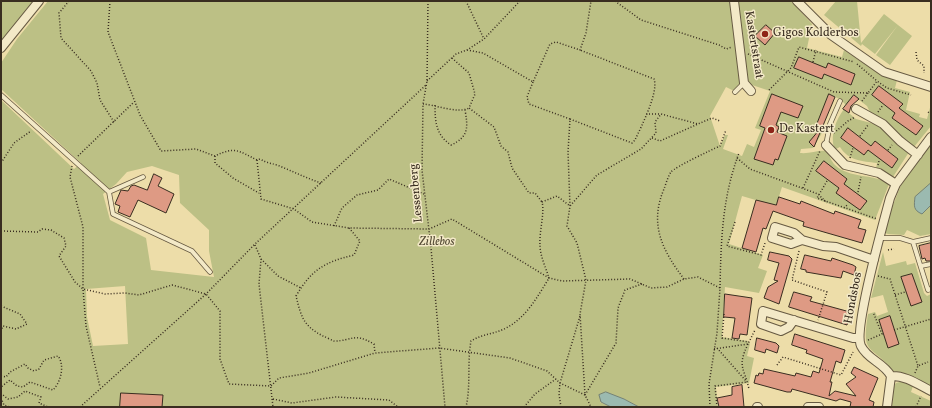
<!DOCTYPE html>
<style>
body{margin:0}
#map{position:relative;width:932px;height:408px;overflow:hidden;background:#eddda9;font-family:Vollkorn,serif}
canvas{display:block}
.frame{position:absolute;inset:0;border:2px solid #392d20;pointer-events:none}
</style>
<div id="map">
<canvas width="932" height="408"></canvas>
<div class="frame"></div>
</div>
<script>
const ctx = document.querySelector('canvas').getContext('2d');
ctx.lineJoin = 'round';
function fillPath(path, color) {
  ctx.fillStyle = color;
  ctx.fill(path, 'evenodd');
}
function stroke(path, color, width, dash) {
  ctx.strokeStyle = color;
  ctx.lineWidth = width;
  ctx.lineCap = dash ? 'butt' : 'round';
  ctx.setLineDash(dash || []);
  ctx.stroke(path);
}
function label(font, color, halo, rows, align = 'center') {
  ctx.font = font + ' Vollkorn,serif';
  ctx.lineWidth = 3;
  ctx.setLineDash([]);
  ctx.textBaseline = 'middle';
  ctx.strokeStyle = halo;
  ctx.fillStyle = color;
  for (const [text, x, y, turn = 0] of rows) {
    ctx.save();
    ctx.translate(x, y);
    ctx.rotate((+turn || 0) * Math.PI / 180);
    ctx.textAlign = isNaN(turn) ? turn : align;
    if (halo) ctx.strokeText(text, 0, 0);
    ctx.fillText(text, 0, 0);
    ctx.restore();
  }
}
const green = new Path2D(`
 M 1,1 L 34,1 L 1,43 Z
 M 48,1 L 730,1 L 741,83 L 739,87 L 734,91 L 726,87 L 710,116 L 720,146 L 725,135 L 728,135 L 723,149 L 742,156 L 747,144 L 754,147 L 761,130 L 755,128 L 770,91 L 749,84 L 744,72 L 736,1 L 791,1 L 812,24 L 807,48 L 842,57 L 844,50 L 881,75 L 897,80 L 895,88 L 910,92 L 906,110 L 920,114 L 919,117 L 927,119 L 931,104 L 931,126 L 914,147 L 870,112 L 867,106 L 854,96 L 847,106 L 840,99 L 830,95 L 820,125 L 822,133 L 813,148 L 801,149 L 800,153 C 810,154 817,150 827,151 C 830,156 831,161 835,165 C 850,179 872,173 889,184 L 875,220 L 782,187 L 776,206 L 742,196 L 729,244 L 763,255 L 758,268 L 767,271 L 759,293 L 725,287 L 722,337 L 748,341 L 750,344 L 747,356 L 754,358 L 749,383 L 716,387 L 718,407 L 639,407 L 624,399 L 600,402 L 611,407 L 1,407 L 1,100 L 74,169 L 81,163 L 1,89 L 1,63 L 17,39 ZM 152,166 L 179,175 L 180,203 L 209,230 L 209,251 L 214,277 L 151,270 L 146,238 L 110,220 L 103,194 L 116,184 L 127,172 ZM 125,286 L 128,344 L 93,346 L 87,317 L 86,289 Z
 M 836,1 L 857,1 L 861,43 L 884,14 L 898,25 L 875,54 L 862,44 L 861,46 L 824,15 Z
 M 898,25 L 912,36 L 890,65 L 876,55 Z
 M 844,109 L 856,119 L 882,126 L 909,152 L 893,177 L 876,169 L 877,163 C 862,161 849,161 840,147 L 836,149 L 834,148 C 830,134 836,120 844,109 Z
 M 931,144 L 931,234 L 920,236 L 907,230 L 904,235 L 888,234 L 885,233 L 891,210 L 901,185 Z
 M 883,252 L 886,266 L 906,261 L 907,265 L 915,263 L 924,293 L 927,296 L 931,294 L 931,386 L 899,372 L 893,371 C 871,343 861,357 868,314 L 875,312 L 877,316 L 888,312 L 883,295 L 871,298 Z
 M 903,381 L 913,386 L 911,392 L 931,401 L 931,407 L 892,407 L 894,386 L 896,383 Z`);
const water = new Path2D(`
 M 931,183 L 931,205 L 922,214 C 913,210 914,206 915,197 Z
 M 606,392 L 624,399 L 639,407 L 611,407 L 601,402 L 599,395 Z`);
const building = new Path2D(`
 M 766,25 L 775,33 L 765,45 L 755,36 Z
 M 799,57 L 826,68 L 828,63 L 855,74 L 851,85 L 824,74 L 822,79 L 794,68 Z
 M 879,86 L 903,104 L 899,108 L 923,126 L 916,135 L 892,118 L 895,113 L 872,95 Z
 M 772,94 L 803,106 L 798,118 L 781,112 L 776,125 L 779,127 L 777,132 L 787,136 L 778,160 L 775,159 L 773,165 L 754,159 L 765,128 L 760,126 Z
 M 829,94 L 835,97 L 814,147 L 809,142 L 820,129 L 816,127 Z
 M 854,95 L 859,99 L 851,106 L 849,113 L 843,109 Z
 M 848,128 L 871,146 L 875,141 L 898,159 L 892,168 L 868,150 L 864,155 L 841,138 Z
 M 824,161 L 847,179 L 844,184 L 867,201 L 860,210 L 836,193 L 839,188 L 816,171 Z
 M 154,174 L 162,178 L 158,186 L 174,194 L 166,213 L 138,200 L 130,217 L 118,212 L 120,206 L 115,204 L 121,190 L 128,191 L 131,186 L 134,185 L 147,190 Z
 M 779,197 L 800,204 L 801,201 L 834,214 L 835,211 L 861,220 L 858,228 L 866,230 L 862,243 L 803,226 L 804,222 L 773,211 L 766,229 L 763,228 L 756,252 L 742,248 L 756,200 L 776,205 Z
 M 931,243 L 931,261 L 926,261 L 925,258 L 922,259 L 919,246 Z
 M 770,252 L 789,256 L 792,259 L 779,304 L 764,298 L 768,287 L 778,281 L 774,280 L 779,263 L 768,260 Z
 M 805,255 L 831,261 L 832,258 L 853,265 L 856,267 L 854,275 L 843,271 L 841,278 L 806,272 L 806,270 L 801,269 Z
 M 912,274 L 922,302 L 911,306 L 901,277 Z
 M 794,292 L 812,297 L 810,301 L 850,312 L 847,325 L 789,307 Z
 M 725,294 L 752,298 L 747,335 L 740,334 L 739,339 L 732,338 L 735,318 L 724,317 Z
 M 890,316 L 899,344 L 888,348 L 879,320 Z
 M 795,334 L 845,350 L 841,363 L 836,361 L 830,382 L 832,382 L 829,396 L 835,391 L 856,396 L 846,384 L 856,377 L 851,373 L 854,367 L 878,378 L 869,400 L 874,402 L 873,407 L 850,407 L 851,402 L 840,399 L 836,401 L 792,389 L 791,392 L 787,392 L 754,383 L 756,375 L 758,376 L 759,373 L 763,374 L 764,369 L 795,376 L 796,373 L 811,377 L 813,371 L 819,373 L 823,359 L 806,353 L 807,350 L 792,345 Z
 M 757,338 L 776,343 L 779,346 L 777,353 L 766,349 L 765,353 L 755,350 Z
 M 742,385 L 744,407 L 719,407 L 717,398 L 732,395 L 732,387 Z
 M 121,393 L 163,395 L 162,407 L 120,407 Z`);
const path = new Path2D(`
 M 69,1 L 59,13 L 61,38 L 91,71 L 97,83 L 100,100 L 114,122
 M 110,1 L 108,32 L 140,115 L 161,151 L 196,149 L 215,156 C 235,146 239,151 257,160 L 260,159 C 267,163 270,163 277,165 C 292,171 306,178 321,183
 M 428,1 L 427,81 L 423,104 L 422,170 L 431,248 L 445,407
 M 466,1 L 484,39
 M 615,1 L 641,20 L 719,45 L 726,49 L 732,47
 M 467,50 L 483,53 L 533,82 L 550,44 L 556,42 L 580,50 L 586,33 L 591,1
 M 916,52 L 917,60 L 924,66 L 924,73
 M 748,54 L 834,92 L 868,93 L 877,81 L 887,88 L 911,95
 M 452,58 L 469,73 L 475,94 L 469,108 L 494,127 L 501,146 L 508,152 L 512,168 L 529,193 L 535,193 L 542,202
 M 813,62 L 816,50
 M 857,64 L 877,81
 M 427,81 L 456,54 L 467,50 L 484,39 L 520,1
 M 533,82 L 527,97 L 529,104 L 570,119 L 568,152 L 570,206 L 567,226 L 577,243 L 586,280 L 580,314 L 585,395
 M 769,90 L 791,68 L 799,47 L 854,62
 M 862,101 L 868,93
 M 423,104 C 436,105 458,114 469,108
 M 435,105 C 435,122 436,135 451,145 C 469,137 468,127 465,110
 M 878,112 L 883,105
 M 928,112 L 931,114
 M 646,114 L 661,114
 M 570,119 L 632,143 L 635,140 C 641,127 659,92 654,79 L 580,50
 M 834,133 L 848,121 L 855,117
 M 860,136 L 868,125
 M 652,138 L 660,141 L 698,124
 M 888,150 L 892,145
 M 78,156 L 134,102
 M 215,156 L 215,163 L 233,178 L 259,193
 M 737,158 L 750,169 L 818,194 L 827,203
 M 850,158 L 853,148
 M 257,160 L 261,199 L 294,209 L 312,222 L 349,228 L 429,229 L 452,219 L 549,278 C 538,296 526,318 506,328 C 495,334 482,334 471,341 C 467,363 471,385 466,407
 M 1,163 L 14,143 L 31,131
 M 878,165 L 879,161
 M 72,166 L 70,177 L 83,227 L 83,289 L 105,294 L 125,293 L 139,295 L 172,285 L 206,294 L 220,311 L 220,359 L 229,384 L 271,386 L 279,378 L 309,373 L 375,353 L 439,348 L 510,358 L 547,371 L 560,383 L 585,395 L 591,407
 M 827,181 L 817,198 L 877,219
 M 803,188 L 820,151
 M 858,192 L 861,177
 M 844,208 L 848,204
 M 735,222 L 727,246 L 761,255 L 765,243
 M 334,226 L 342,208 L 357,195 L 378,190 L 389,179 L 424,194
 M 349,228 L 360,241 L 354,255 C 325,262 312,269 296,296 C 301,316 303,326 323,336 C 326,337 331,340 334,341 C 353,341 353,332 374,344 L 375,353
 M 1,231 L 38,232 L 42,229 L 51,230 L 64,238 L 66,246 L 59,256 L 75,282 L 83,289 L 86,326 L 100,387
 M 255,245 L 261,259 L 259,284 L 273,407
 M 888,250 L 894,249
 M 799,251 L 792,280 L 827,292 L 818,320
 M 261,259 L 278,276 L 301,288
 M 878,276 L 890,279 L 918,366 L 928,362
 M 684,279 C 662,250 649,224 664,189 C 666,184 668,176 671,172 C 675,167 711,150 720,146 L 726,130
 M 720,288 C 721,241 722,198 739,153
 M 895,295 L 905,292
 M 1,306 L 20,314 L 27,324 L 16,329 L 3,326 L 1,331
 M 724,314 L 722,338 L 749,342
 M 894,330 L 931,319
 M 868,340 L 882,334 L 873,312
 M 748,344 C 737,367 744,367 749,389
 M 717,348 L 746,381
 M 714,349 L 748,344 L 755,330
 M 777,365 L 783,357 L 841,375 L 853,352
 M 915,373 L 918,366
 M 1,376 L 6,377 L 10,372 L 25,364 L 28,368 L 34,371 L 39,369 L 44,360 L 58,356 C 65,365 61,382 53,390 L 30,382 L 23,387 L 17,386 L 10,380 L 1,387
 M 585,395 L 616,343 L 618,308 L 625,290 L 642,284
 M 1,397 L 3,395 L 8,399 L 18,397 L 25,391 L 41,397 L 39,403 L 48,407
 M 1,398 L 4,405 L 10,407
 M 273,399 L 292,403 L 336,397 L 389,400 L 398,407
 M 80,407 L 206,294 L 255,244 L 426,85
 M 524,407 L 535,394 L 556,379
 M 561,407 L 559,394 L 560,383 L 580,316
 M 710,407 L 709,384 L 717,333 L 720,288 L 698,277 L 684,279 L 667,287 L 651,288 L 630,279 L 562,281 L 549,278 C 546,268 540,256 540,245 C 539,232 545,212 542,202 L 557,196 L 570,206 L 597,175 L 641,149 L 656,133 L 655,122 L 661,114 L 698,124 L 712,118 L 720,121
 M 717,407 L 715,386 L 747,382
 M 916,407 L 921,396`);
const lane = new Path2D(`
 M 735,92 L 744,83
 M 1,95 L 109,192 L 113,214 L 192,251 L 210,272
 M 826,145 L 830,124 L 840,101
 M 109,192 L 143,177
 M 879,238 L 900,238 L 913,242 L 928,290 L 931,289
 M 913,242 L 931,238
 M 921,266 L 931,264`);
const street = new Path2D(`
 M 734,1 L 744,83 L 751,91
 M 797,1 L 831,35 L 884,72 L 931,87
 M 1,48 L 39,1
 M 856,109 L 883,124 L 900,141 L 918,155
 M 826,145 L 845,165 L 879,173 L 896,184
 M 802,240 L 791,244 L 772,238 L 775,227 L 794,233 L 802,240 L 823,246 L 836,247 L 874,260
 M 794,320 L 789,327 L 781,331 L 761,324 L 763,311 L 853,338 L 859,338
 M 891,376 C 905,375 919,385 931,391
 M 757,407 L 758,407
 M 808,407 L 819,407
 M 887,407 L 891,376 C 883,362 868,360 861,346 C 853,330 884,221 890,198 L 896,184 L 931,137`);
const markers = [
 [765,34,4,"#8f2418"],
 [771,130,4,"#8f2418"]
];
const poiNames = [
 ["Gigos Kolderbos",773,34],
 ["De Kastert",779,130]
];
const streetNames = [
 ["Kastertstraat",753,45,81],
 ["Lessenberg",417,193,-95],
 ["Hondsbos",854,298,-79]
];
const parkNames = [
 ["Zillebos",437,243]
];
fillPath(green, '#bcc085');
fillPath(water, '#9bbab0');
stroke(water, '#748276', 1);
fillPath(building, '#de9a84');
stroke(building, '#392d20', 1);
stroke(lane, '#665942', 5.5);
stroke(street, '#665942', 10);
stroke(path, '#392d20', 1.5, [1, 2]);
stroke(lane, '#f3e9c7', 4);
stroke(street, '#f3e9c7', 8);
for (const [x, y, r, color] of markers) {
  const dot = new Path2D();
  dot.arc(x, y, r, 0, 2 * Math.PI);
  ctx.fillStyle = color;
  ctx.fill(dot);
  stroke(dot, '#f3e9c7', 1.5);
}
label('12px', '#392d20', '#f3e9c7', poiNames, 'left');
label('12px', '#392d20', '#f3e9c7', streetNames);
label('italic 12px', '#534a34', '#f3e9c7', parkNames);
</script>
